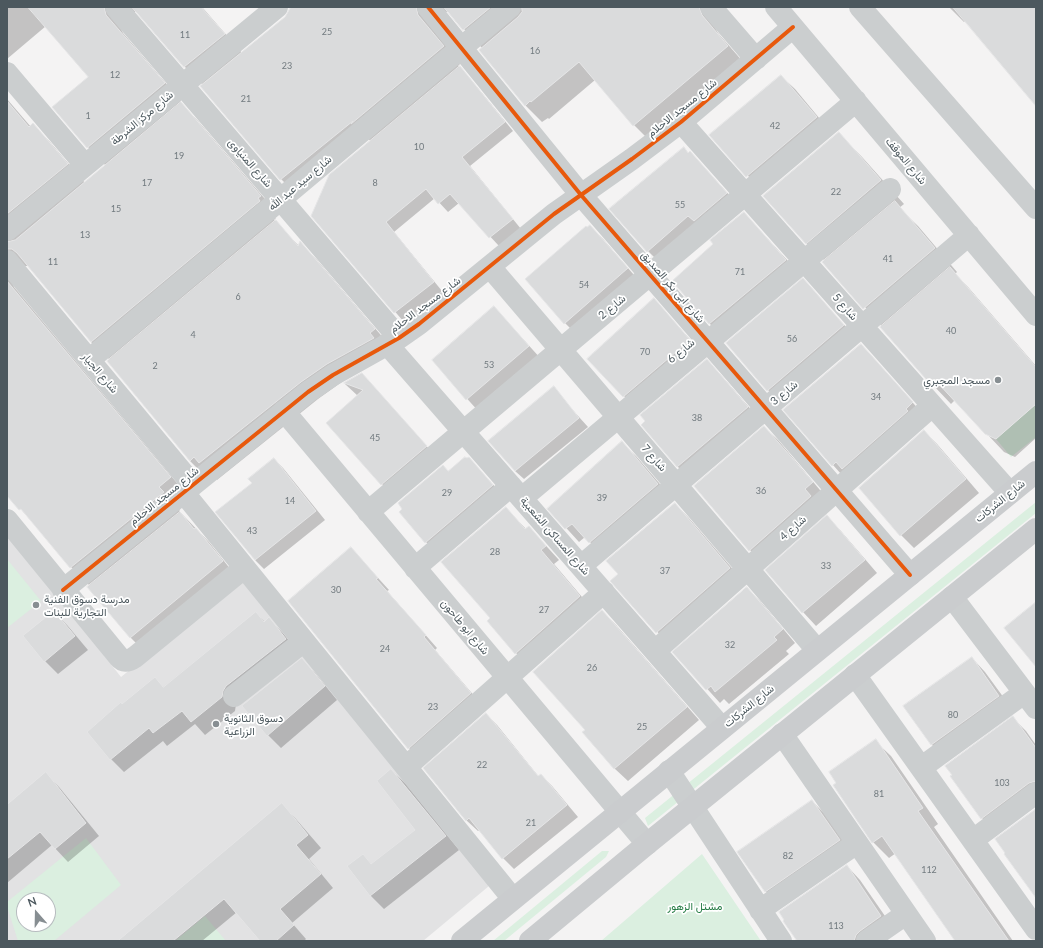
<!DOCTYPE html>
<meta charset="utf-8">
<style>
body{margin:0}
#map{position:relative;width:1043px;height:948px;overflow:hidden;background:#f4f3f3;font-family:Lato,sans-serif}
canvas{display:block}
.frame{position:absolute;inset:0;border:8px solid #4c585e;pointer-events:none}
.north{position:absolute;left:16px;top:892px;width:40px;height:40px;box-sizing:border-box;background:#fff;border:1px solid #b7bcbf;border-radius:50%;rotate:340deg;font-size:11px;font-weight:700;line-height:16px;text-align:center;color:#4c585e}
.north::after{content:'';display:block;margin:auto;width:14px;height:18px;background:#878e92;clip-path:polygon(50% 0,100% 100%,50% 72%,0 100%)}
</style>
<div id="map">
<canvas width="1043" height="948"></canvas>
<div class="frame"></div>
<div class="north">N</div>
</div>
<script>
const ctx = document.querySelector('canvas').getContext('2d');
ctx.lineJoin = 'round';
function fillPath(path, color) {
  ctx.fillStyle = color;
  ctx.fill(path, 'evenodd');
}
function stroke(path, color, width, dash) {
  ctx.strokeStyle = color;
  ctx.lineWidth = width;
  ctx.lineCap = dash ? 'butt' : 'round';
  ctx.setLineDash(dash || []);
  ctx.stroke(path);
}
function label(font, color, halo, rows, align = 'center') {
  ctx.font = font + ' Lato,Vazirmatn,sans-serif';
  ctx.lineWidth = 3.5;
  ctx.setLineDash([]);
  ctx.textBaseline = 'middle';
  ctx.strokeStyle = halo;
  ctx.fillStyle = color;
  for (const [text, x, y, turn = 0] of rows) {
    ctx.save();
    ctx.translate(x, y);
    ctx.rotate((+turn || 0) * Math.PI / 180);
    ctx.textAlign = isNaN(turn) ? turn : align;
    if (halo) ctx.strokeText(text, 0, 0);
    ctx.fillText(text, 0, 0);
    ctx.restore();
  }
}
const education = new Path2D(`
 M 7,532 L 121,677 L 246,576 L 495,881 L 423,941 L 7,941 ZM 24,900 L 48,900 L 48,924 L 24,924 Z`);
const green = new Path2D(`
 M 1036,404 L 1036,437 L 1011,457 L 996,439 Z
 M 1036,502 L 1036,513 L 648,826 L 645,818 Z
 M 7,559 L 41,601 L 7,628 Z
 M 86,838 L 121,885 L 54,941 L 18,941 L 7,906 L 7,902 ZM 24,900 L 48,900 L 48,924 L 24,924 Z
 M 602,851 L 609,851 L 606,857 L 504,941 L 493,941 Z
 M 702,854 L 761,941 L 601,941 Z
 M 205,916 L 226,941 L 175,941 Z`);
const shadow = new Path2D(`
 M 7,7 L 202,7 L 242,53 L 286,17 L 293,7 L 704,7 L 718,33 L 744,63 L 651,142 L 634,125 L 595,80 L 549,119 L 548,118 L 542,122 L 525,105 L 482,48 L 464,29 L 449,12 L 443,12 L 460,64 L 458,66 L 468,76 L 513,131 L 470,166 L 521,229 L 499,246 L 459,203 L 448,212 L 435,198 L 394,232 L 442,291 L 404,322 L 312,216 L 371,141 L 368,139 L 298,196 L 281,179 L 203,85 L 185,67 L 138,12 L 131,12 L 120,27 L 123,33 L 181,101 L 180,102 L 198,121 L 277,213 L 274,216 L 276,218 L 274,220 L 299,246 L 300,243 L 317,260 L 391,347 L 318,399 L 217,480 L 212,474 L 207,478 L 190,461 L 108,362 L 110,360 L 91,342 L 29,266 L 22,266 L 12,281 L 14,287 L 187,495 L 176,505 L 180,510 L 179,511 L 209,542 L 235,575 L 144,651 L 131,638 L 88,587 L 90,586 L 71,567 L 7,493 L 7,99 L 31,127 L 33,125 L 50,142 L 85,183 L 106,166 L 88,147 L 90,77 L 46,26 L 7,59 Z
 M 949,7 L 1036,7 L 1036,104 L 966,21 L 964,22 Z
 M 781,76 L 795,89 L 830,131 L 760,189 L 711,135 Z
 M 838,133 L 862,157 L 904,204 L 899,208 L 918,226 L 957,272 L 955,274 L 968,287 L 1036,366 L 1036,438 L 1015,457 L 1004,452 L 955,400 L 951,404 L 933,385 L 825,261 L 806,243 Z
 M 684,148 L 689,154 L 690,153 L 703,166 L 740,207 L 661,264 L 648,251 Z
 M 744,213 L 799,273 L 723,337 L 710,324 L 673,281 L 715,244 Z
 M 590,226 L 603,239 L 640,282 L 578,336 L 565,323 L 587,228 Z
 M 803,280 L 857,339 L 781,403 L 768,390 Z
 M 654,299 L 703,354 L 637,410 L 624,396 Z
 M 494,307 L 542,360 L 480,413 L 433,361 Z
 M 870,354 L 921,412 L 841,474 L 833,465 Z
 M 707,361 L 720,374 L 761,421 L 691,480 L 678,467 L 642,425 Z
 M 362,374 L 439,460 L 395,497 L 382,484 L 358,396 L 345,384 Z
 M 553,388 L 588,427 L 524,479 L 515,471 Z
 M 764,427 L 778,440 L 825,496 L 763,564 L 750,550 L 695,486 Z
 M 924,431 L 937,444 L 979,493 L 914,548 L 901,535 Z
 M 622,443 L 636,456 L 671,497 L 603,555 L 585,537 L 579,542 L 549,509 Z
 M 469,458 L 506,499 L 439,555 L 426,542 L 404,509 L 449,472 Z
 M 274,459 L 283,468 L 325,520 L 264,569 L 255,560 L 217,512 L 253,483 Z
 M 675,504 L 688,517 L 743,581 L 670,646 L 612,581 L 619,574 Z
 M 506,508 L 526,529 L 529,527 L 559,560 L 554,564 L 593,610 L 529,666 L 516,653 Z
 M 827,517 L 840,530 L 877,573 L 816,626 L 803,612 Z
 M 351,548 L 389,590 L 387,591 L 437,648 L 435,650 L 482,705 L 420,760 L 409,748 Z
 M 746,588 L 760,601 L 795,643 L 786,651 L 789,654 L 729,704 L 724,699 L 720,703 L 674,652 Z
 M 602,611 L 616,625 L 699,720 L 628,781 L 614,768 L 586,730 Z
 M 54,612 L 67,625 L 88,650 L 58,674 L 45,661 Z
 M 256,613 L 265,622 L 269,619 L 282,632 L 299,653 L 236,704 L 235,711 L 205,735 L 195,724 L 167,746 L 163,741 L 124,772 L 111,759 L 122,706 L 155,679 L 164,688 Z
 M 972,658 L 985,672 L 1012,709 L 945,758 L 932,745 Z
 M 302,660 L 315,673 L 337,700 L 281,748 L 268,735 Z
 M 486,714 L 497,725 L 539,777 L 541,775 L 552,786 L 578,817 L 514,869 L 503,858 L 480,830 L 478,831 L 466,820 Z
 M 1013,718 L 1026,731 L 1036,745 L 1036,800 L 995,831 L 982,818 Z
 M 875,741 L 891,756 L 938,824 L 934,827 L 1013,941 L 956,941 L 896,853 L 889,858 L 873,842 Z
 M 391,770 L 405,783 L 459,850 L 384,909 L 371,896 L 348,866 L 363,855 L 372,865 L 417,830 Z
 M 46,774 L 59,787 L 99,836 L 68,862 L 52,845 L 7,883 L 7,806 Z
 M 812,801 L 825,814 L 852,853 L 779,904 L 765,891 Z
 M 282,805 L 295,818 L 321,848 L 309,859 L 333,888 L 292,923 L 306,939 L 304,941 L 262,941 L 237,912 L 202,941 L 119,941 Z
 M 847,866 L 860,880 L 894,929 L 877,941 L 798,941 Z`);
const building = new Path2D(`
 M 28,7 L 104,7 L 106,15 L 165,83 L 87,148 L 52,107 L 88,77 Z
 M 132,7 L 201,7 L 225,34 L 184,67 Z
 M 291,7 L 416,7 L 418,15 L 444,46 L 351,124 L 353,121 L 280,180 L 200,86 L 285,17 Z
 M 444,7 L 491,7 L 463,30 Z
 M 522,7 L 699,7 L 702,15 L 728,46 L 633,126 L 579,62 L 531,102 L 530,101 L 525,106 L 479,50 L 518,17 L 522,12 Z
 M 953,7 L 1036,7 L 1036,106 Z
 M 460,66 L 505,122 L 462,157 L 513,219 L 489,238 L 450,194 L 438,204 L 426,189 L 386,222 L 434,282 L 394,313 L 311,216 L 329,175 Z
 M 781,75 L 817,117 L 746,177 L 709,135 Z
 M 7,101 L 29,127 L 33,123 L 68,164 L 7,214 Z
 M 181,102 L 261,196 L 258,198 L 260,201 L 91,342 L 17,253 L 12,249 L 7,249 L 7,242 L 15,240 Z
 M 839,132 L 881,180 L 806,244 L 763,196 Z
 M 684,147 L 688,153 L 690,151 L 727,193 L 694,221 L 688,216 L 647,252 L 609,209 Z
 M 895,201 L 935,248 L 863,309 L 822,262 Z
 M 744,212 L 786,260 L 709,324 L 672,281 L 713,244 L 710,240 Z
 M 276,220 L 298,246 L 300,241 L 375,329 L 370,333 L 374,338 L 327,364 L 301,382 L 199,463 L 194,457 L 190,461 L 107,361 Z
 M 590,225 L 628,268 L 564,324 L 525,279 L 586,226 L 587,227 Z
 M 950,267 L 1036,367 L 1036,404 L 996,439 L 985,434 L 937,382 L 932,386 L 880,327 Z
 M 803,278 L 844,325 L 767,391 L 726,343 Z
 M 7,281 L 171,477 L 159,487 L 164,492 L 70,568 L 21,509 L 19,510 L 7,496 Z
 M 654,298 L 690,340 L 623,397 L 587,359 Z
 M 494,306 L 529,346 L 466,400 L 432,360 Z
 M 861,344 L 913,402 L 906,409 L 908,411 L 842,469 L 836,462 L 832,466 L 783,410 Z
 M 707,359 L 748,407 L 677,467 L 641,425 L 645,421 L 640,415 Z
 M 362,373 L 427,446 L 381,485 L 326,423 L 363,390 L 344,383 Z
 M 554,386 L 579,418 L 515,471 L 488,441 Z
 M 764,426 L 813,482 L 805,489 L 811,496 L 749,551 L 694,486 Z
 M 924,430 L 966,479 L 900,536 L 859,488 Z
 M 622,441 L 658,484 L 589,543 L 572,524 L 565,529 L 547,509 Z
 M 465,457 L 467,458 L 469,457 L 493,485 L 425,543 L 399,512 L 402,509 L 398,503 L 443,465 L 448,471 Z
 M 274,458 L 316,511 L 255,560 L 215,512 L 252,483 L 248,479 Z
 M 675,503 L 730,568 L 656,633 L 610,581 L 618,574 L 606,561 Z
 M 506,507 L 525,529 L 529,526 L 546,546 L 541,550 L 580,596 L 515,654 L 487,621 L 490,618 L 441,562 Z
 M 180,512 L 194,529 L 196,528 L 223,561 L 130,638 L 87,587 Z
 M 827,515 L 865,560 L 802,613 L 765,570 Z
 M 351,547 L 378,578 L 376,579 L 426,635 L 424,637 L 471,693 L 408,749 L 288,601 Z
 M 747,587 L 783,629 L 774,637 L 777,640 L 715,692 L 711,686 L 706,690 L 672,652 Z
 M 1036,602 L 1036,667 L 1004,628 Z
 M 602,610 L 687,707 L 614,769 L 582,732 L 585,730 L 533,672 Z
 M 54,611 L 75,636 L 44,662 L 23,636 Z
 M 256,612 L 264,622 L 269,617 L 286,639 L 226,686 L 223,691 L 222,697 L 191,722 L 182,711 L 153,733 L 149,728 L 110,760 L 87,732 L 121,702 L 122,704 L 155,677 L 163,687 Z
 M 972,657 L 999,696 L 931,745 L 903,706 Z
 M 302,658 L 325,686 L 267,736 L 242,706 Z
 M 486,713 L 538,776 L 541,774 L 567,805 L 502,859 L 469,818 L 466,821 L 423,768 Z
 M 1013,716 L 1036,748 L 1036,781 L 1029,783 L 981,819 L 950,776 L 952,775 L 945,766 Z
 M 876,739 L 923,808 L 918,811 L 1009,941 L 955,941 L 882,836 L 872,843 L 833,785 L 836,783 L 829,772 Z
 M 391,769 L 446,836 L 370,896 L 347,866 L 363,854 L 371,864 L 415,830 L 377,781 Z
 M 46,772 L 86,823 L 55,849 L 40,832 L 7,859 L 7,805 Z
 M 812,800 L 840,840 L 765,892 L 737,852 Z
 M 282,803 L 308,835 L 296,845 L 321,874 L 280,909 L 294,925 L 276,941 L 260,941 L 224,899 L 173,941 L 118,941 Z
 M 1036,809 L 1036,898 L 1004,854 L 1005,853 L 995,839 Z
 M 847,865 L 881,916 L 860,931 L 856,935 L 854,941 L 797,941 L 783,921 L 784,920 L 779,912 Z`);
const minor = new Path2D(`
 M 116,7 L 399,338
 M 428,7 L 581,195 L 910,575
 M 711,7 L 756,59
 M 776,7 L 1036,315
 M 860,7 L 1036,208
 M 7,73 L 85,165
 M 681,122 L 1010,493
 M 7,230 L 277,7
 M 7,261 L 193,485
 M 490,267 L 817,650
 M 387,344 L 722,728
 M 89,360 L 510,7
 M 284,411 L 647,844
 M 184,493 L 513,899
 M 522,498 L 890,189
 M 368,512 L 856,101
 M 7,520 L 119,657 C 124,663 129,661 135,657 L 244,568
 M 581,566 L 969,235
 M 415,568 L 511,486
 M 63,590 L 308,392 L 333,375 L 399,338 L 419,324 L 554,214 L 632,159 L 681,122 L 793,27
 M 952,597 L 1036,708
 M 655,651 L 932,406
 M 855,675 L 1036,929
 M 234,696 L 304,641
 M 782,734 L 925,941
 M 406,767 L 604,592
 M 922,767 L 1024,693
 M 669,771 L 781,941
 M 973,840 L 1036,793
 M 760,910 L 857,843
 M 867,941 L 906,914`);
const major = new Path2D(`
 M 462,941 L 1036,472
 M 530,941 L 647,844 L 1036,529`);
const cycleway = new Path2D(`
 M 428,7 L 581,195 L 910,575
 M 63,590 L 308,392 L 333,375 L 399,338 L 419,324 L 554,214 L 632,159 L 681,122 L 793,27`);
const markers = [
 [998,380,4,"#878e92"],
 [36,605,4,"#878e92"],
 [216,724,4,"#878e92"]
];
const numberNames = [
 ["25",327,32],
 ["11",185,35],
 ["16",535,51],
 ["23",287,66],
 ["12",115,75],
 ["21",246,99],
 ["1",88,116],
 ["42",775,126],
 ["10",419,147],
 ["19",179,156],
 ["17",147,183],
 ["8",375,183],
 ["22",836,192],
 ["55",680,205],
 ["15",116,209],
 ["13",85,235],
 ["41",888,259],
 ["11",53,262],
 ["71",740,272],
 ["54",584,285],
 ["6",238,297],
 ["40",951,331],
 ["4",193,335],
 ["56",792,339],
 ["70",645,352],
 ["53",489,365],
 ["2",155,366],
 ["34",876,397],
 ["38",697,418],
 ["45",375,438],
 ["36",761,491],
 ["29",447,493],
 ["39",602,498],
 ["14",290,501],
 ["43",252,531],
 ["28",495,552],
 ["33",826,566],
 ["37",665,571],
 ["30",336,590],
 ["27",544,610],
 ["32",730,645],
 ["24",385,649],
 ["26",592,668],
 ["23",433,707],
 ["80",953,715],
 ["25",642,727],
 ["22",482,765],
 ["103",1002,783],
 ["81",879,794],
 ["21",531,823],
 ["82",788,856],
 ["112",929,870],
 ["113",836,926]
];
const streetNames = [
 ["شارع مسجد الاحلام",682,108,-39],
 ["شارع مركز الشرطة",142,118,-40],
 ["شارع الموقف",906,161,50],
 ["شارع المنياوى",250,163,49],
 ["شارع سيد عبد الله",300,183,-40],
 ["شارع ابى بكر الصديق",673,287,49],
 ["شارع مسجد الاحلام",425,305,-37],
 ["شارع 2",612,307,-40],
 ["شارع 5",845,307,49],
 ["شارع 6",681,351,-40],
 ["شارع الجيار",100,373,50],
 ["شارع 3",784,393,-40],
 ["شارع 7",654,458,49],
 ["شارع مسجد الاحلام",164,496,-39],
 ["شارع الشركات",1000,501,-39],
 ["شارع 4",793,528,-42],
 ["شارع المساكن الشعبية",555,536,49],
 ["شارع ابو طاحون",465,627,50],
 ["شارع الشركات",749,706,-39]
];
const poiNames = [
 ["مسجد المجبري",990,380,"right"],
 ["مدرسة دسوق الفنية",44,599],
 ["التجارية للبنات",44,612],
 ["دسوق الثانوية",224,718],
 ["الزراعية",224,731]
];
const parkNames = [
 ["مشتل الزهور",695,906]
];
fillPath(education, '#e2e2e3');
fillPath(green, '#dbefe0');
fillPath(shadow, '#0003');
fillPath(building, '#dadbdc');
stroke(building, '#e5e5e6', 1);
stroke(minor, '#cbcecf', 22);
stroke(major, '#caccce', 22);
stroke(cycleway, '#e8590c', 4);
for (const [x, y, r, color] of markers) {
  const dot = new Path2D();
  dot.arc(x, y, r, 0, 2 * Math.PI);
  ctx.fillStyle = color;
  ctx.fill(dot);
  stroke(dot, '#fff', 1.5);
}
label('9px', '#717a7f', null, numberNames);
label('11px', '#4c585e', '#fff', streetNames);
label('11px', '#4c585e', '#fff', poiNames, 'left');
label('11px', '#227a42', '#fff', parkNames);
</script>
